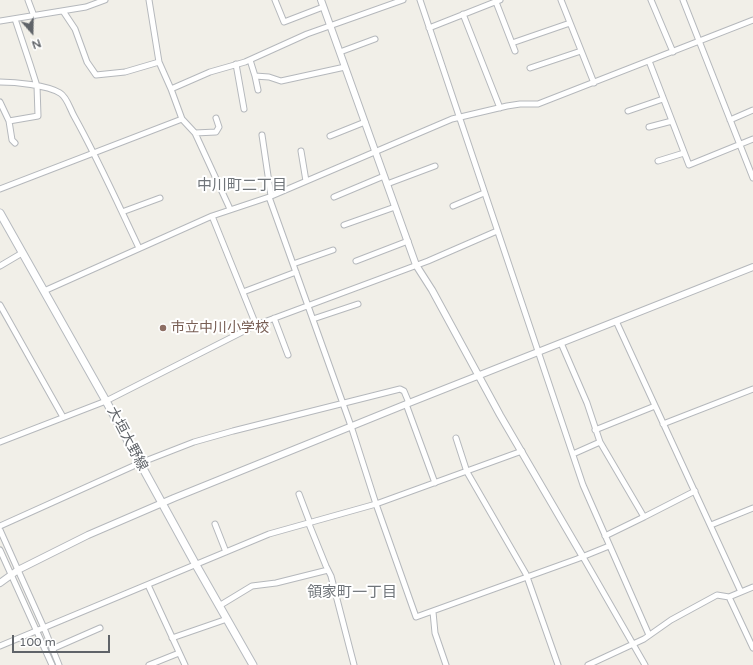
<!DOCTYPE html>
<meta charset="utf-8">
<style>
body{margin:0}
#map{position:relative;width:753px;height:665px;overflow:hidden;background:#f1efe8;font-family:"Varela Round",sans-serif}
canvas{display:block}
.north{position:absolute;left:12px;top:12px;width:40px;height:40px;-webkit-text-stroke:3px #fff;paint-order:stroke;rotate:160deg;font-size:11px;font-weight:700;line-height:16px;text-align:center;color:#5f6368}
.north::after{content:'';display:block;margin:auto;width:14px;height:18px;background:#5f6368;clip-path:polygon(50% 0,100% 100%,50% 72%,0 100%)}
.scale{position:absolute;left:12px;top:635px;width:98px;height:18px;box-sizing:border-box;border:2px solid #5f6368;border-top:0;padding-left:5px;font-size:12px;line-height:14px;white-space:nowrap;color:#5f6368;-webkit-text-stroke:3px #fff;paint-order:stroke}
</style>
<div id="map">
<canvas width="753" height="665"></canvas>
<div class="north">N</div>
<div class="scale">100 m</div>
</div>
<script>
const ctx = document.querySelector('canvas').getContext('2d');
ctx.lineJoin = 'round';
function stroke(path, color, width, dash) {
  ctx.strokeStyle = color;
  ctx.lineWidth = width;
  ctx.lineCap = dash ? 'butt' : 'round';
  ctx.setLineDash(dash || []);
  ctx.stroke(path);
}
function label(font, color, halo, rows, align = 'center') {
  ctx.font = font + ' "Varela Round","Noto Sans JP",sans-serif';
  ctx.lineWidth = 4;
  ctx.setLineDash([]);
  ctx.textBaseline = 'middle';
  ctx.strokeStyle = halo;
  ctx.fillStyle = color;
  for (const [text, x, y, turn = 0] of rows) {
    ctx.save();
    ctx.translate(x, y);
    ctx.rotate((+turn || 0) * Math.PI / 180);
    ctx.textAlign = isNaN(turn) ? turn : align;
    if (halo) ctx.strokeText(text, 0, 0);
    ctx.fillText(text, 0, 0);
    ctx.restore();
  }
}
const minor = new Path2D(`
 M 28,0 L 34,16
 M 149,0 L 159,62 L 171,89 L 182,119 L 195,133 L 230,209
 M 275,0 L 284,22 L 323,7
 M 420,0 L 583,485 L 649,635
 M 561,0 L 594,83
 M 651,0 L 673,52
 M 683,0 L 753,178
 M 496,2 L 515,51
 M 63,11 L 75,29 L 87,62 L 96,75 L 125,72 L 159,62
 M 463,14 L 500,108
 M 0,21 L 86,7 L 105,0
 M 429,28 L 500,0
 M 512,43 L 570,23
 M 340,52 L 375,39
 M 250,60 L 255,76 L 269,77 L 281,81 L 345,67
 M 649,61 L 689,165 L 753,139
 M 236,64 L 244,109
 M 530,68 L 581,51
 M 255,76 L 258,90
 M 0,82 C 15,82 47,85 60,93 C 67,97 70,109 74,116 C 98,159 118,204 139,248
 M 171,89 L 210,72 L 245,62 L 307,34 L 403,0
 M 0,102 L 9,121 L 38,116 L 37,86 L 30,64 L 15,19
 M 628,111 L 663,99
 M 730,120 L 753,110
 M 9,121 L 12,140 L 15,143
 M 649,127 L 672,121
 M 195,133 L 216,132 L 219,127 L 216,118
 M 262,135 L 271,196
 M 330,136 L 365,122
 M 301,151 L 306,181
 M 658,161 L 684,153
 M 387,184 L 435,166
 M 0,189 L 182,119
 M 269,197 L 351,426 L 376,504 L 416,617 L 577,559 L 609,546
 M 334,197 L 384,176
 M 453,206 L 484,193
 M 122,212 L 160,198
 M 212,216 L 256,325
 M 344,225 L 395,207
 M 356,261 L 408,241
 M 293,264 L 333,250
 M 0,266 L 22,253
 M 44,291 L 212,216 L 269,197 L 452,119 L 507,106 L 520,104 L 538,104 L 753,20
 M 243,292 L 296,272
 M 0,305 L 63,417
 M 274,318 L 288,355
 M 313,319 L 358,304
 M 616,321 L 741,592
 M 561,343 L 587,403 L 600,442 L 573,454
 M 406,404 L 435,483
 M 663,424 L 753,389
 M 595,430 L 655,406
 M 456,438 L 467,472 L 526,574 L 558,665
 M 0,442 L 106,401 L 256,325 L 428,261 L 497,231
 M 600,442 L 644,517 L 605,536
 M 299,494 L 310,523
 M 644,517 L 695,491
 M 215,524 L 226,552
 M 309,524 L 326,566 L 331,576 L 354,665
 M 711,525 L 753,508
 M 0,526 L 140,463 L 194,442 L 233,431 L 400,389 L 404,391 L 409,403
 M 0,530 L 44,628 L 59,665
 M 0,550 L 52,665
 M 583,557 L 645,665
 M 148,585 L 185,665
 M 729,597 L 753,648
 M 219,606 L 252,586 L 276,583 L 328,570
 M 433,612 L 435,633 L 446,665
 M 172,638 L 227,619
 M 0,646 L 269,534 L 376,504 L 522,451
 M 52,649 L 100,628
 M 149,665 L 179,653
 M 588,665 L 644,639 L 671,620 L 717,595 L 729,597 L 753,587`);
const tertiary = new Path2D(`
 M 321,0 L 416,265 L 432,290 L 500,415 L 583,557
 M 0,583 L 18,570 L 88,535 L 174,498 L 409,403 L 753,267`);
const secondary = new Path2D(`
 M 0,213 L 106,401 L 196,565 L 253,665`);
const markers = [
 [163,328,4,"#8d6e63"]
];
const educationNames = [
 ["市立中川小学校",171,328]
];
const streetNames = [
 ["大垣大野線",127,439,62]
];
const neighbourhoodNames = [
 ["中川町二丁目",242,186],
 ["領家町一丁目",352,593]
];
stroke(minor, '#b5b8bc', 7);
stroke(tertiary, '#b5b8bc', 8);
stroke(secondary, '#b6babf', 9);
stroke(minor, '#fff', 5);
stroke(tertiary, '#fff', 6);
stroke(secondary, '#fff', 7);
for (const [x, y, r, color] of markers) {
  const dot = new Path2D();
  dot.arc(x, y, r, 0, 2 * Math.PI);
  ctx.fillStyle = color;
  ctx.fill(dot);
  stroke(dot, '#fff', 1.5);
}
label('14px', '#785e54', '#fff', educationNames, 'left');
label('14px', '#5f6368', '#fff', streetNames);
label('15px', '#70757a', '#fff', neighbourhoodNames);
</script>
